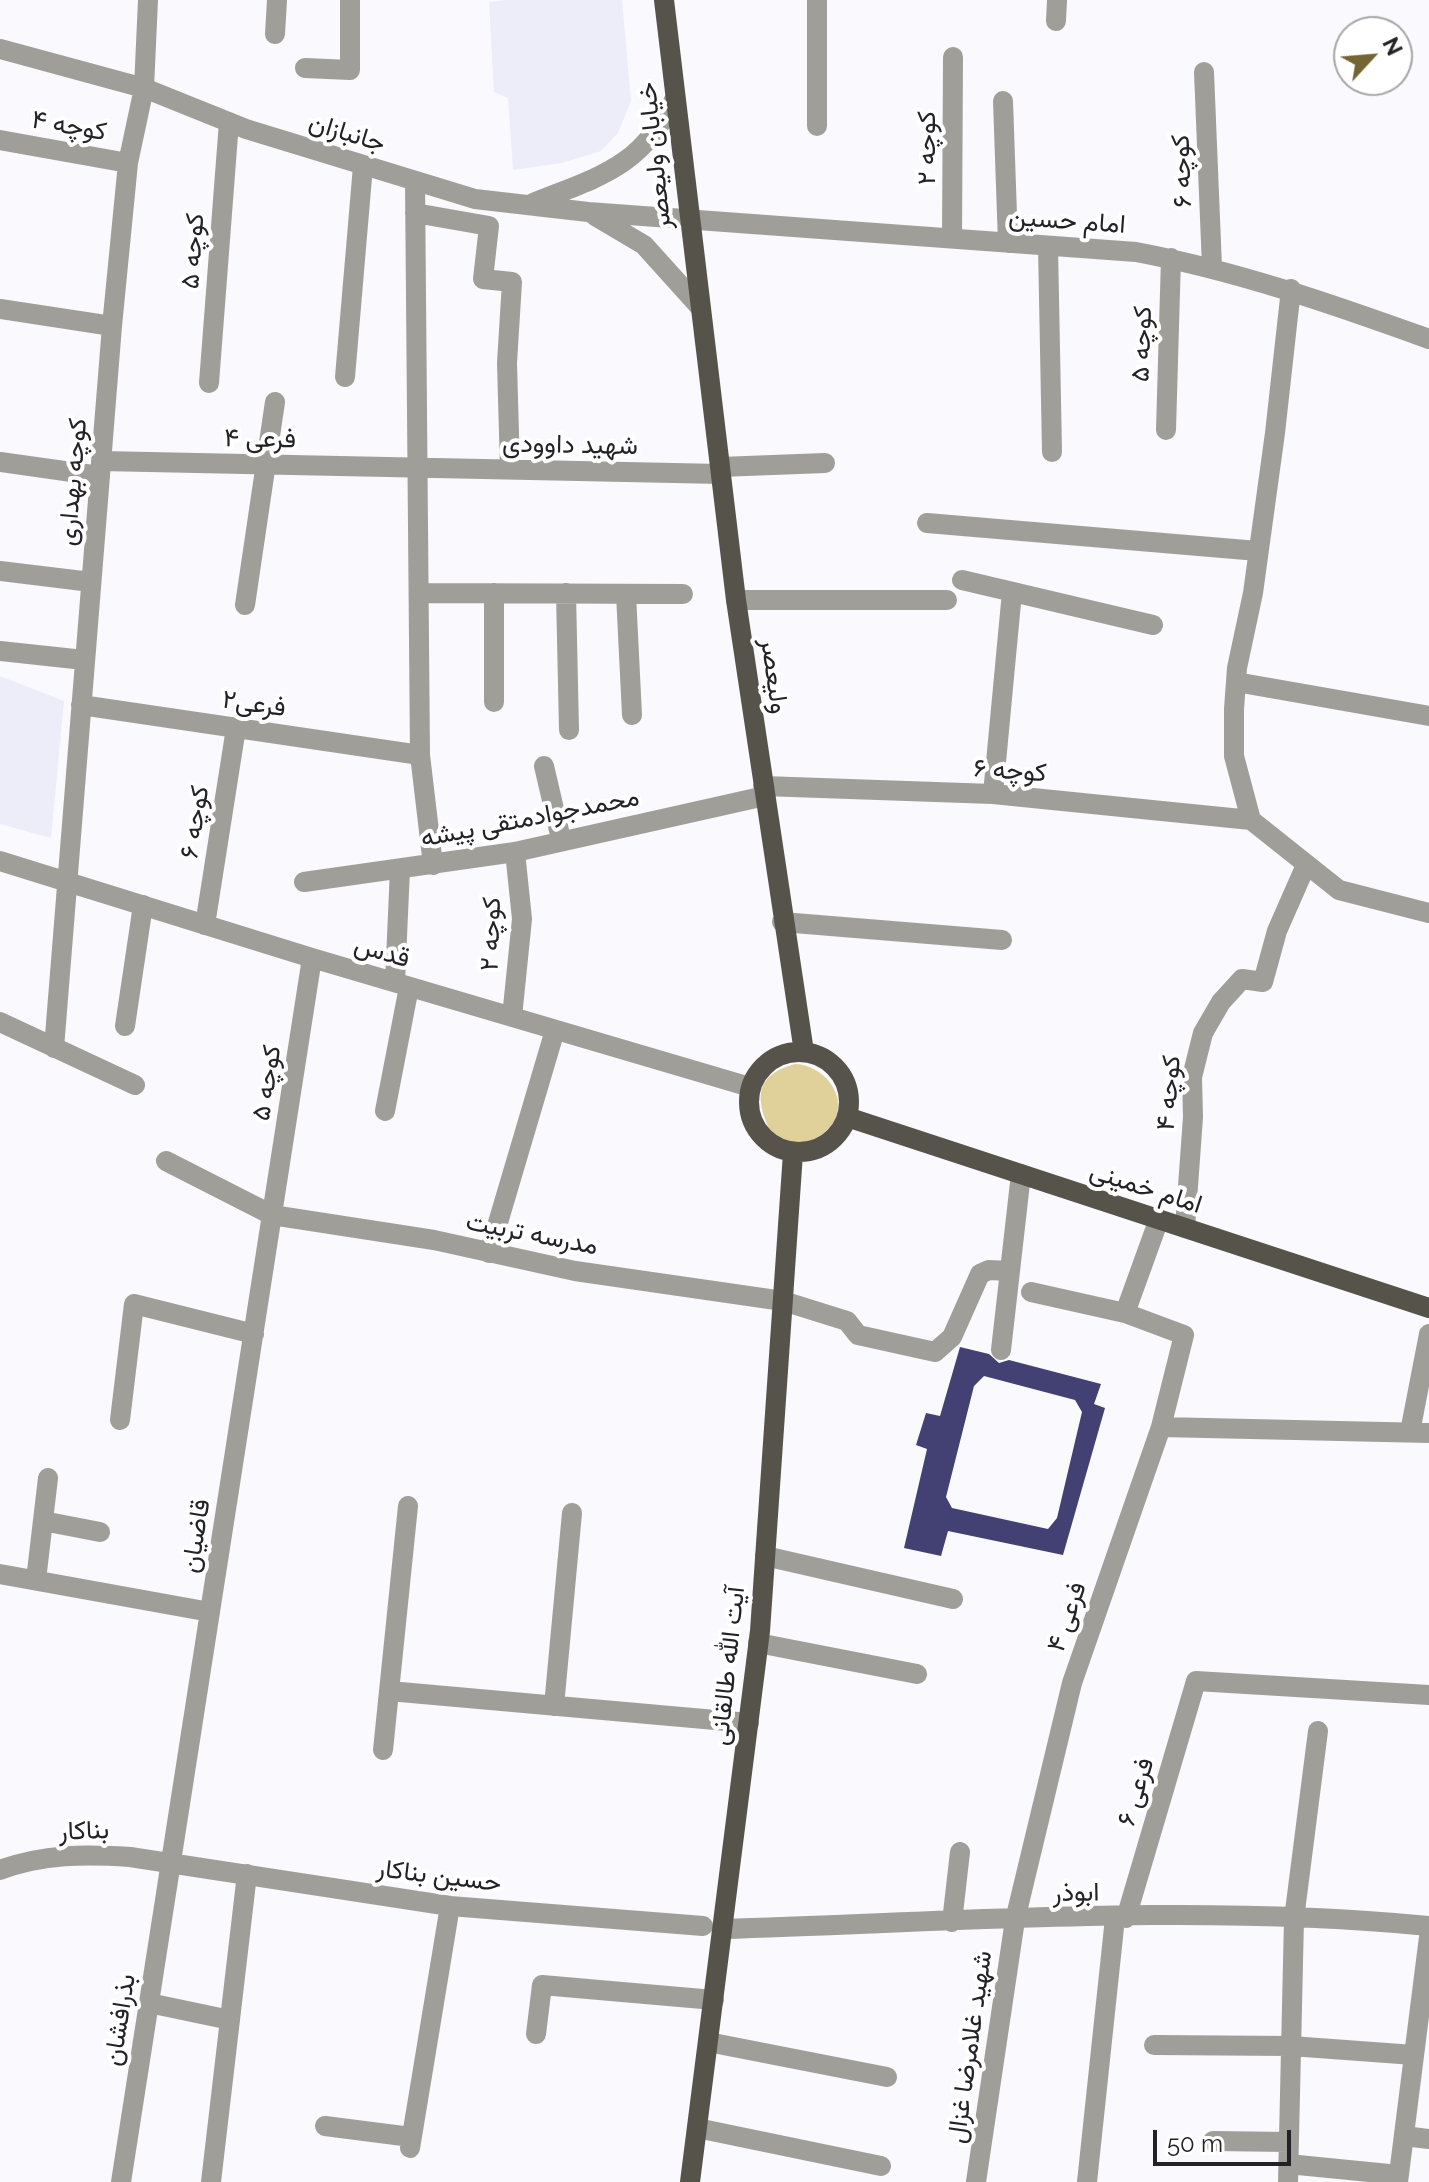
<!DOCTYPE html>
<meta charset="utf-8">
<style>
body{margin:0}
#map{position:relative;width:1429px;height:2182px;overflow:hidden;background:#f9f9fe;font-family:Raleway,sans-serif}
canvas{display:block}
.north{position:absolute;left:1333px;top:16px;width:80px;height:80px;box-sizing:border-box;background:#fff;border:2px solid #a7a7a9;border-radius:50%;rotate:64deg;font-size:22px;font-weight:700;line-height:32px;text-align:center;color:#222227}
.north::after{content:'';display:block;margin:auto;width:28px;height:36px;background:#736633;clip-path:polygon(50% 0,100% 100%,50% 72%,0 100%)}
.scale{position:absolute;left:1153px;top:2130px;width:138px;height:36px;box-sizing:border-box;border:4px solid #222227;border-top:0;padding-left:10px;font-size:24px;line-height:28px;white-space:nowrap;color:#222227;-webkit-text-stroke:6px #fff;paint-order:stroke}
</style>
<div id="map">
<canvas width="1429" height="2182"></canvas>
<div class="north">N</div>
<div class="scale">50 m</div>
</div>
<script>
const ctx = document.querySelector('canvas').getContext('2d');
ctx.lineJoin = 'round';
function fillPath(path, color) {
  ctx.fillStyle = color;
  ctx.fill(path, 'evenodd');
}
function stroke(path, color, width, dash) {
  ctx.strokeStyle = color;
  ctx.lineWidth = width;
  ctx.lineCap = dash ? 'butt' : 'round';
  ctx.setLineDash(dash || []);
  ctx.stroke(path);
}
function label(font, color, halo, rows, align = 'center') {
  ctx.font = font + ' Raleway,Vazirmatn,sans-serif';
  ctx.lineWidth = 8;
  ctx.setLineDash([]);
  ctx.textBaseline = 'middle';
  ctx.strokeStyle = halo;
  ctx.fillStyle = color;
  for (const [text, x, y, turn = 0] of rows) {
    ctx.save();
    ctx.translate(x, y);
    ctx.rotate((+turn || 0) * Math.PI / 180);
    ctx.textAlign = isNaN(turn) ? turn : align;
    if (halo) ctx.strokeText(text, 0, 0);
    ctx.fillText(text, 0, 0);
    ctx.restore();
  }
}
const built = new Path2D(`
 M 507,0 L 622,0 L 631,101 L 618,133 L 601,151 L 562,163 L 513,170 L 508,98 L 494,92 L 489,2 Z
 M 0,676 L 64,701 L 51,838 L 0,824 Z`);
const green = new Path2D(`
 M 795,1064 C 831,1066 857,1110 821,1135 C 809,1144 793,1143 779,1149 C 762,1115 742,1078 795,1064 Z`);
const building = new Path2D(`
 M 960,1347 L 989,1354 L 999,1363 L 1009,1360 L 1101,1384 L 1094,1404 L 1105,1408 L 1063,1555 L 948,1531 L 941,1556 L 904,1548 L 927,1449 L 916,1445 L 926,1413 L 940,1416 ZM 984,1376 L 1075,1400 L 1082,1412 L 1057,1518 L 1048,1529 L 952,1508 L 946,1497 L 974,1386 Z`);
const minor = new Path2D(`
 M 817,0 L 817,126
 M 1056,21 L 1057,0
 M 275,34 L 277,0
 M 0,49 L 144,88 L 246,129 L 475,199 L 588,212 L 1136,252 C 1237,271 1332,304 1429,339
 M 305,68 L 350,70 L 350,0
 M 1204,72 L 1212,267
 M 1003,101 L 1008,243
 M 0,140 L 128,163
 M 415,181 L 420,755 L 433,865
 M 533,203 C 600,176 641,168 675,98
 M 415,213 L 489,226 L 483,279 L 512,282 L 507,363 L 510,469
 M 595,216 L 644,245 L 699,306
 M 952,238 L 953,57
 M 1048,246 L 1052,452
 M 0,309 L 112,326
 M 345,377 L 363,166
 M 209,383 L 229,122
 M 1166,430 L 1171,258
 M 101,461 L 721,474
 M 0,462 L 100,476
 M 720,467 L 825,463
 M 927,523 L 1258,551
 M 0,571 L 91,582
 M 962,580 L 1153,625
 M 419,593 L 683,594
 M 566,593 L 569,730
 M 626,594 L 632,715
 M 736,600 L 947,600
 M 245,605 L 275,402
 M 0,651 L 84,660
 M 1236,682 L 1429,716
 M 494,702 L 494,593
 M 81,705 L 420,755
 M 544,766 L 561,839
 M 763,786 L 993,794 L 1251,820 L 1339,890 L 1429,913
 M 993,794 L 1012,592
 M 1251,820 L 1234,756 L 1234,709 L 1237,668 L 1253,593 L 1275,433 L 1291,289
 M 0,861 L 312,958 L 750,1087
 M 304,882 L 515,852 L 765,796
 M 782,922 L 1002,940
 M 205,925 L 236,728
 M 395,982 L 400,869
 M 512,1017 L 522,919 L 515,852
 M 0,1022 L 135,1085
 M 125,1026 L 143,905
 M 54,1048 L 112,326 L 128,163 L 144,88 L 148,0
 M 385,1111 L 409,987
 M 166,1161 L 272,1215 L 434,1240 L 575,1271 L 783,1301 L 847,1321 L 858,1335 L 935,1352 L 952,1337 L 980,1274 L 989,1270 L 1010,1271
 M 1185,1228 L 1193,1117 L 1192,1077 L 1203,1033 L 1221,1002 L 1242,979 L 1263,982 L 1277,931 L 1306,865
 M 489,1253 L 555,1030
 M 1031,1292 L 1125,1313
 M 1001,1350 L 1021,1174
 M 120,1420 L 134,1304 L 254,1334
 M 1161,1427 L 1429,1433
 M 1410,1432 L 1429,1334
 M 43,1521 L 100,1532
 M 765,1556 L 953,1599
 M 0,1574 L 210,1612
 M 36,1580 L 48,1478
 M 758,1643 L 917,1674
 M 389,1691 L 749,1723
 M 554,1706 L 572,1513
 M 383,1750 L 408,1506
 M 0,1870 C 43,1854 85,1854 130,1857 L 450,1906 L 703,1926
 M 1126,1918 L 1196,1681 L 1429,1695
 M 952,1922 L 960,1852
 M 723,1929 C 957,1922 1195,1903 1429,1926
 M 149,2003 L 230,2020
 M 536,2034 L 542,1985 L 714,2000
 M 708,2042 L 887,2077
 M 1154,2045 L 1291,2046 L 1414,2055
 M 325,2126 L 411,2137
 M 697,2128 L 881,2166
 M 1404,2136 L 1429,2139
 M 1213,2141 L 1289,2142
 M 410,2148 L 450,1906
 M 1288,2164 L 1399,2175
 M 121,2182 L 312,958
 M 211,2182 L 247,1874
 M 976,2182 L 1015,1920 L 1072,1683 L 1161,1427 L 1184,1335 L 1125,1313 L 1159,1219
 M 1087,2182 L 1115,1918
 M 1288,2182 L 1294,1919 L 1318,1731
 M 1398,2182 L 1429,1937`);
const major = new Path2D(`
 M 664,0 L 736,600 L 804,1052
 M749 1102a50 50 0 1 1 100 0a50 50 0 1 1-100 0Z
 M 847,1117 L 1429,1308
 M 690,2182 L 760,1631 L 793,1153`);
const streetNames = [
 ["کوچه ۴",69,126,10],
 ["جانبازان",347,133,17],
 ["کوچه ۲",927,148,-90],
 ["خیابان ولیعصر",655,156,-96],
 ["کوچه ۶",1182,171,-92],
 ["امام حسین",1067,221,4],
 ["کوچه ۵",193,251,-86],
 ["کوچه ۵",1142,344,-88],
 ["فرعی ۴",260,439,1],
 ["شهید داوودی",570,445,1],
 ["کوچه بهداری",73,482,-85],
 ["ولیعصر",774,676,82],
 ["فرعی۲",254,704,8],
 ["۶ کوچه",1010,771,4],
 ["محمدجوادمتقی پیشه",530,818,-11],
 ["کوچه ۶",195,822,-81],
 ["کوچه ۲",491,934,-88],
 ["قدس",382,952,16],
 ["کوچه ۵",267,1083,-81],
 ["کوچه ۴",1169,1093,-85],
 ["امام خمینی",1146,1188,18],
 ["مدرسه تربیت",532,1234,11],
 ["قاضیان",196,1536,-81],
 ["فرعی ۴",1067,1617,-71],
 ["آیت الله طالقانی",728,1666,-84],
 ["فرعی ۶",1136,1792,-73],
 ["بناکار",84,1831,-2],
 ["حسین بناکار",439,1876,7],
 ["ابوذر",1076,1893,-1],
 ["بذرافشان",120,2020,-81],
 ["شهید غلامرضا غزال",970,2047,-82]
];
fillPath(built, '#ecedf9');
fillPath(green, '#e0d099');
fillPath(building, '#434173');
stroke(minor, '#9f9e98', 20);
stroke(major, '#56534a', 20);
label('26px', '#222227', '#fff', streetNames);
</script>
